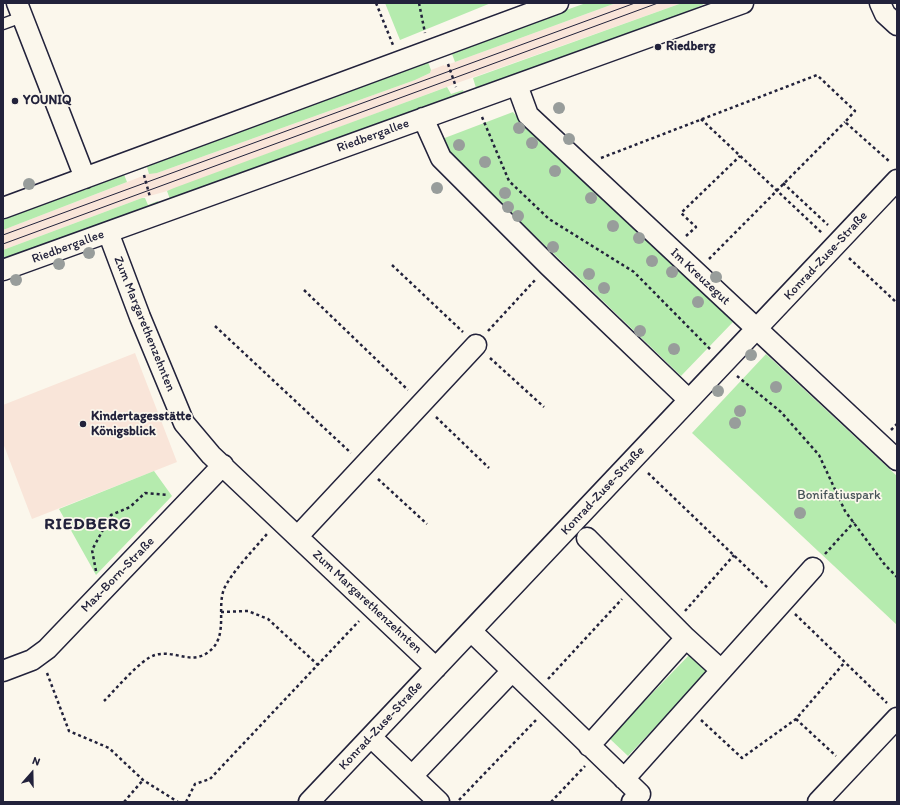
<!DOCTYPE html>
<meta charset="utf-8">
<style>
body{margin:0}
#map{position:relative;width:900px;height:805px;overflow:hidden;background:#fbf7ec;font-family:Itim,sans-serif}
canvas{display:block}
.frame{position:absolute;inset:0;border:4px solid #22223b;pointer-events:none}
.north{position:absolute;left:12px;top:753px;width:40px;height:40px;-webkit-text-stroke:3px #fbf7ec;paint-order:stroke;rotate:20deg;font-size:11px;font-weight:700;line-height:16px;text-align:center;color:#22223b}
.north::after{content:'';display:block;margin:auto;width:14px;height:18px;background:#22223b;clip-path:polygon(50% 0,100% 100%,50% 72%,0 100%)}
</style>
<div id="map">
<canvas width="900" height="805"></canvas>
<div class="frame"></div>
<div class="north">N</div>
</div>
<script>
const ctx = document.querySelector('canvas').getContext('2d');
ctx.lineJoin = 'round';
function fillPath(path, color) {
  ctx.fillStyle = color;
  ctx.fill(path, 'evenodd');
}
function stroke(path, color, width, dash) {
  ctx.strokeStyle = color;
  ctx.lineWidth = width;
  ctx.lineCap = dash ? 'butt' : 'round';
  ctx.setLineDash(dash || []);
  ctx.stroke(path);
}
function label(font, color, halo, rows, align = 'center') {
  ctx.font = font + ' Itim,sans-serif';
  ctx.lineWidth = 3.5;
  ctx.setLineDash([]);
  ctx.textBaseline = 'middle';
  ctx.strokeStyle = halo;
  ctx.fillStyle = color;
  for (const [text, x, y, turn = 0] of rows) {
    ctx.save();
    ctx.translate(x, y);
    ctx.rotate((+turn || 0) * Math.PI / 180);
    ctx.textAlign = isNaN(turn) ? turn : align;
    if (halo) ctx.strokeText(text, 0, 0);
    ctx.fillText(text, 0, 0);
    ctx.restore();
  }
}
const built = new Path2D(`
 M 616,3 L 682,3 L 460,82 L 171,190 L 142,198 L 3,250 L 3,230 L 153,172 L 157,173 L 415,80 L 430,73 L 431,70 L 444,65 L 444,66 Z
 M 135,353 L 177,462 L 32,519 L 3,443 L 3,405 Z`);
const green = new Path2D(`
 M 385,3 L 491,3 L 400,40 Z
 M 586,3 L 616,3 L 455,62 L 452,54 L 441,58 L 439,55 Z
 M 682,3 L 706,3 L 673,19 L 582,53 L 476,88 L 473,78 Z
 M 427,59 L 431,70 L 430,73 L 415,80 L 157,173 L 149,174 L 147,167 L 136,171 L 135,167 Z
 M 447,87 L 451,94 L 463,90 L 464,94 L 171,202 L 167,191 L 174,188 Z
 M 513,112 L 526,128 L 733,322 L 681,376 L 452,156 L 442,139 Z
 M 123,172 L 127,182 L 3,230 L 3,215 Z
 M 142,198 L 145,198 L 148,205 L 158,201 L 159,206 L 3,263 L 3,250 Z
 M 766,354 L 897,476 L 897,625 L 692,433 Z
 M 154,471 L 172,496 L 96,575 L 59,509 Z
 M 692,652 L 710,669 L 628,756 L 609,738 Z`);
const path = new Path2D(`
 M 376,3 L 393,45
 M 419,3 L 425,33
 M 448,64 L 456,87
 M 482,117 L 509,181 L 549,219 L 634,272 L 711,350
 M 701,119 L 822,233
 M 601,158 L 817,75 L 855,111 L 845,122 L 890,162
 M 144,175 L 150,197
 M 783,183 L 828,225
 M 686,236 L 696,227 L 681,213 L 740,156
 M 849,258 L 897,303
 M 709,259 L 845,122
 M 392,265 L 463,332
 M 304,290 L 408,390
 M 215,326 L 351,453
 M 488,331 L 536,279
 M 490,358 L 544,407
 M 737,376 L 781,412 L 819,455 L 845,511 L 885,565 L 897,577
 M 436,417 L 489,468
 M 891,430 L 897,424
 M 648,473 L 769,589
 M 378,479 L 427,524
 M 825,554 L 854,522
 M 96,571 L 92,550 L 111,515 L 130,507 L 145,493 L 168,495
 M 685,611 L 734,555
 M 221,612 L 248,611 L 268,619 L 318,665
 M 795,614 L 887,703
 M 47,673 L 69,731 L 109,748 L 143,780 L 178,802
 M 548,679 L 622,599
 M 104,701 C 116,689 141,659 155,655 C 176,649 194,668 213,648 C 227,632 217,607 224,589 C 231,573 255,548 267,534
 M 796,719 L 836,756
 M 701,720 L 742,758 L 796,719 L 845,662
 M 459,800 L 536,720
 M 124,802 L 143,780
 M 186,802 L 195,784 L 210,779 L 359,621
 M 551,802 L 585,766`);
const lane = new Path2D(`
 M 3,24 L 22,17`);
const street = new Path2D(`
 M 17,3 L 85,178
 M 880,3 L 885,14 L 897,25
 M 517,85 L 528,115 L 897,460
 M 423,118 L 441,158 L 549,266 L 689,400
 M 3,208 L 558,3
 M 108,232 L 140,317 L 184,423 L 211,455 L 436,668
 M 3,270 L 743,3
 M 298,536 L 476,345
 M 587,538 L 686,638 L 721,670
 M 471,631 L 640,794 L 632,802
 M 3,671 L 32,660 L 47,649 L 223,465
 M 371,737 L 439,802
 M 589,746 L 686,638
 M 412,776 L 512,671
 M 624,779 L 813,568
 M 309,802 L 897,180
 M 818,802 L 897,718`);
const tram = new Path2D(`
 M 3,235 L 635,3
 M 3,244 L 658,3`);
const trees = [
 [559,108],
 [519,128],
 [569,139],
 [532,143],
 [459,145],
 [485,162],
 [555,171],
 [29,184],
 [437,188],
 [505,193],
 [591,198],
 [508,207],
 [518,216],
 [613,226],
 [639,238],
 [553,247],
 [89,253],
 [652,261],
 [59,264],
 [672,272],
 [589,274],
 [716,277],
 [16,280],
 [604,288],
 [698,302],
 [640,331],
 [674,349],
 [751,355],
 [776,387],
 [718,391],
 [740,411],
 [735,423],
 [800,513]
];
const markers = [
 [658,47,4,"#22223b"],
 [15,101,4,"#22223b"],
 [83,424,4,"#22223b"]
];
const poiNames = [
 ["Riedberg",666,47],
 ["YOUNIQ",23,101],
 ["Kindertagesstätte",91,417],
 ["Königsblick",91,432]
];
const streetNames = [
 ["Riedbergallee",373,136,-20],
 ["Riedbergallee",68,247,-20],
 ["Konrad-Zuse-Straße",826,256,-47],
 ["Im Kreuzegut",700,277,43],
 ["Zum Margarethenzehnten",144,324,68],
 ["Konrad-Zuse-Straße",603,491,-47],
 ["Max-Born-Straße",118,575,-46],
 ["Zum Margarethenzehnten",367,602,43],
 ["Konrad-Zuse-Straße",381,726,-47]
];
const parkNames = [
 ["Bonifatiuspark",839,496]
];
const districtNames = [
 ["RIEDBERG",88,525]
];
fillPath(built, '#f9e5d9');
fillPath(green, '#b5ebae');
stroke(lane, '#22223b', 13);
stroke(street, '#22223b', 23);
stroke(path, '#22223b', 2.5, [3, 3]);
stroke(lane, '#fbf7ec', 10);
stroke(street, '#fbf7ec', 20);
stroke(tram, '#22223b', 1);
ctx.fillStyle = '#989d9b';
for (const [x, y] of trees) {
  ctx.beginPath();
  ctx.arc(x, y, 6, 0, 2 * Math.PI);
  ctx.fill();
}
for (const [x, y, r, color] of markers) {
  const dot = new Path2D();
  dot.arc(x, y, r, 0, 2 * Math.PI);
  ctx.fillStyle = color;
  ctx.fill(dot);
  stroke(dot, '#fbf7ec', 1.5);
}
label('bold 13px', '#22223b', '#fbf7ec', poiNames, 'left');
label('13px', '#22223b', '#fbf7ec', streetNames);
label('13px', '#475458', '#fbf7ec', parkNames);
ctx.letterSpacing = '1px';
label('bold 17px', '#22223b', '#fbf7ec', districtNames);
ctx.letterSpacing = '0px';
</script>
